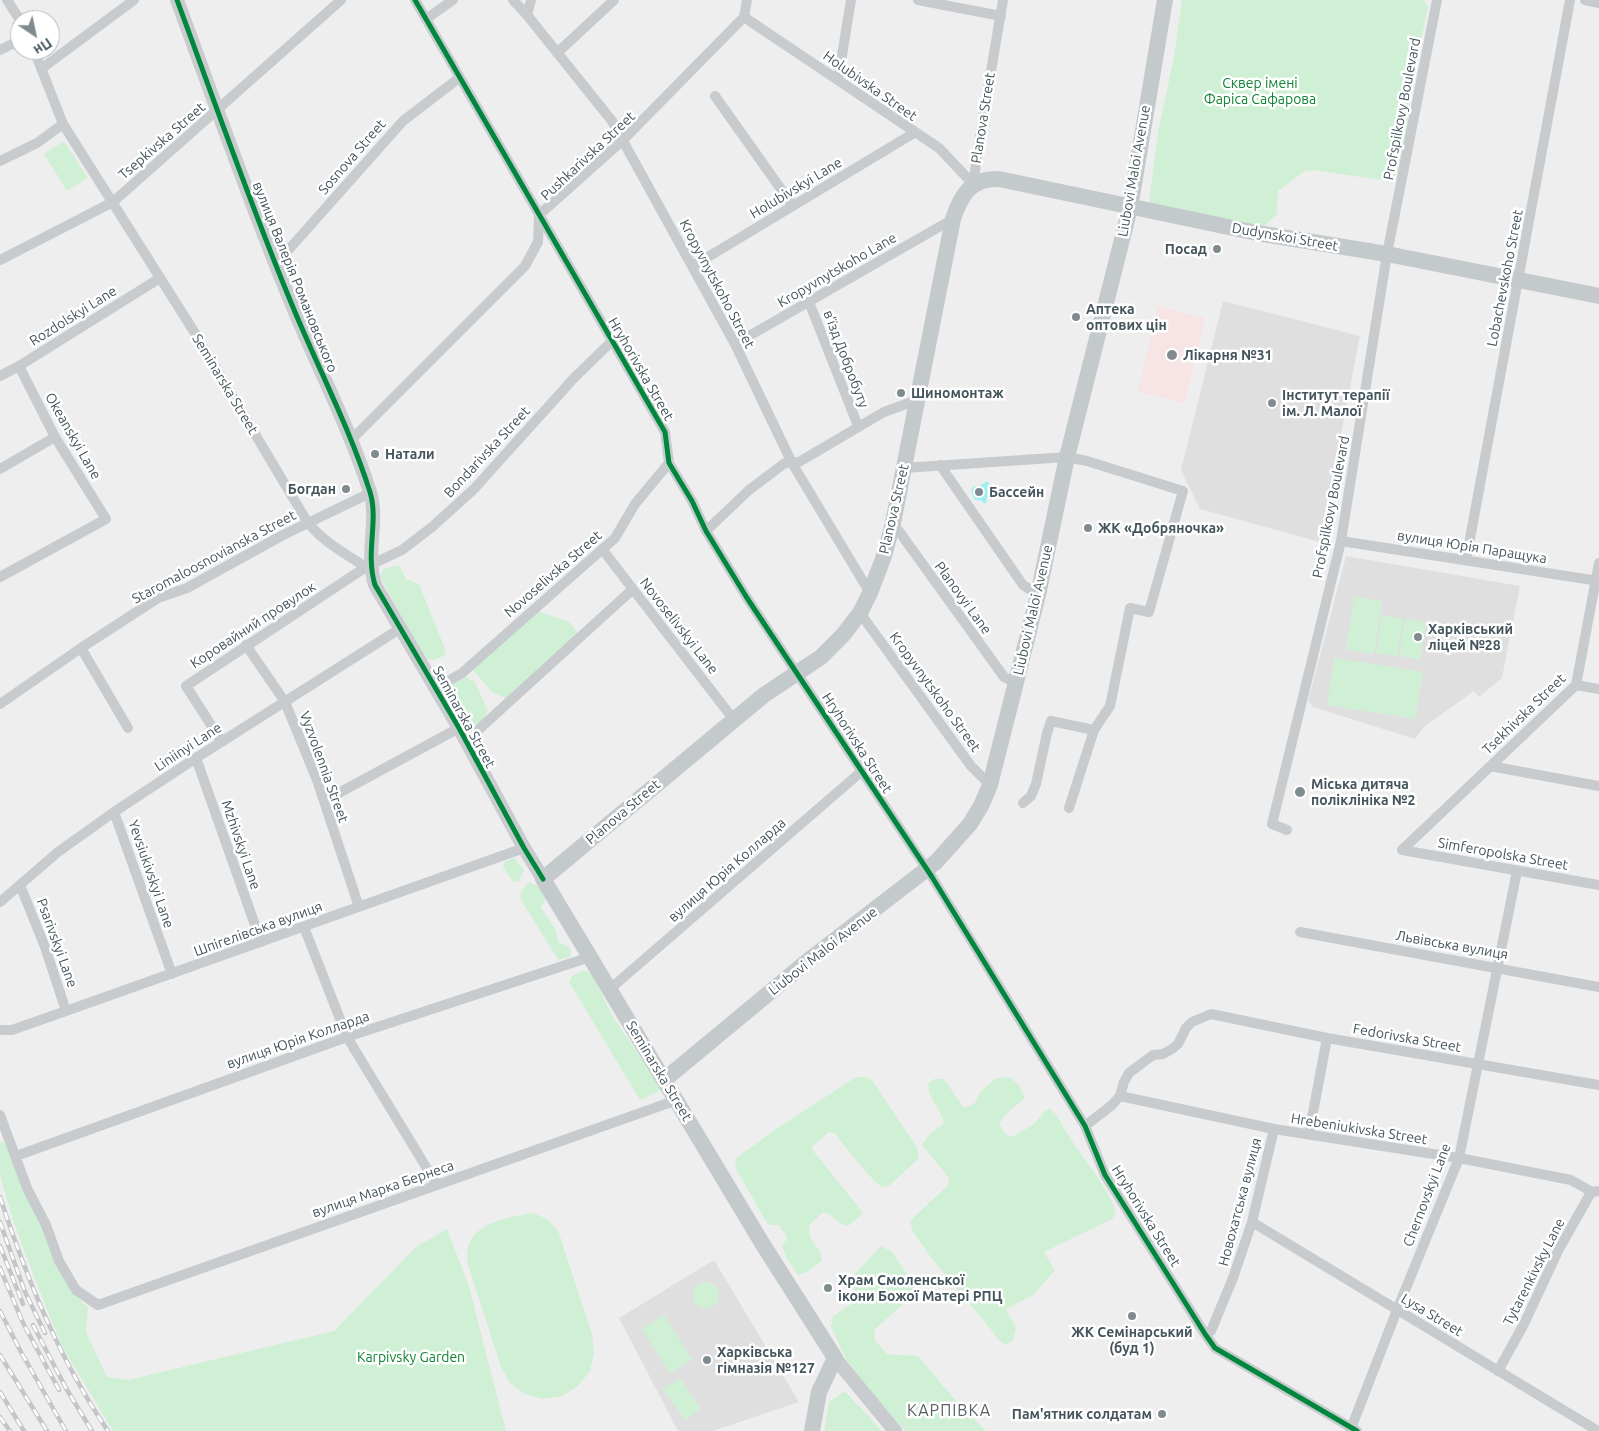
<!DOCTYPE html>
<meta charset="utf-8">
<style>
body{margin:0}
#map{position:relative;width:1599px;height:1431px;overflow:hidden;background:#efeeee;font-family:Ubuntu,sans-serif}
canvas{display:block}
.north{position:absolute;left:10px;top:10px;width:50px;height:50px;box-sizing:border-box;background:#fff;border:1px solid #b4bbbe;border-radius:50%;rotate:146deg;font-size:14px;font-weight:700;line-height:20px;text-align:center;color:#44555c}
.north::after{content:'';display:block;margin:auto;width:18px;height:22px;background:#808b8f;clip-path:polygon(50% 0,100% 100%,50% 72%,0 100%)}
</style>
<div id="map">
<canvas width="1599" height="1431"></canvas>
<div class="north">Пн</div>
</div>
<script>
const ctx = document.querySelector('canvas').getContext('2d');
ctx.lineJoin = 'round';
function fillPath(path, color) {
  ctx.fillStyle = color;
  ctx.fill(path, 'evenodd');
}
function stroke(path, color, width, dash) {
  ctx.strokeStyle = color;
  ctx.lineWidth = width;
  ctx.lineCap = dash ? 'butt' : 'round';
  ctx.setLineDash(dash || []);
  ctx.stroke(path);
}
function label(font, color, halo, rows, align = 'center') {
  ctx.font = font + ' Ubuntu,sans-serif';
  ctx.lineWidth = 5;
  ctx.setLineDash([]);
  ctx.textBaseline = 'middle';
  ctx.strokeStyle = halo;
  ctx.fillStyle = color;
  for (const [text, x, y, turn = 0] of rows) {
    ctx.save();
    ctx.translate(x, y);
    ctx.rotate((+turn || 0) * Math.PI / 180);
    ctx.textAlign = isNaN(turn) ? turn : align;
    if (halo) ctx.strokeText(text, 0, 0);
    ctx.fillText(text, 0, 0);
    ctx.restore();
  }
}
const education = new Path2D(`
 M 1223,301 L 1360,336 L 1320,542 L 1200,509 L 1181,470 Z
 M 1346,556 L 1520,586 L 1502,678 L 1479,697 L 1474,691 L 1425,726 L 1415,739 L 1313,707 L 1308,701 Z
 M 714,1260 L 799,1402 L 713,1431 L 678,1431 L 619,1318 Z`);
const medical = new Path2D(`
 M 1158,307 L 1205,318 L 1185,403 L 1138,392 Z`);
const green = new Path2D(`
 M 1182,0 L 1424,0 L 1428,6 L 1406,118 L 1409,119 L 1398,173 L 1396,172 L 1394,182 L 1314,170 L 1308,172 L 1306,170 L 1278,191 L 1277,214 L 1257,233 L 1148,210 L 1158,132 L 1174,57 Z
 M 64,141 L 88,178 L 67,191 L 44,154 Z
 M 399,565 L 406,579 L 419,584 L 446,651 L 444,656 L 434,660 L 425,658 L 380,577 L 384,569 Z
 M 1354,597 L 1382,601 L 1374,654 L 1346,650 Z
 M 538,611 L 569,622 L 579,634 L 506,698 L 492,692 L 472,669 Z
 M 1382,615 L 1403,619 L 1397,656 L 1376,653 Z
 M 1405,619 L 1426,622 L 1420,660 L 1399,656 Z
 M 1334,658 L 1423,672 L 1415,719 L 1327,705 Z
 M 463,676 L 474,681 L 488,710 L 484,720 L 473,727 L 469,724 L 449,688 L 455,681 Z
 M 514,858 L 524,870 L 519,881 L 513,882 L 504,869 L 503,865 L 506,861 Z
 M 529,882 L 538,886 L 547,897 L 541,907 L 556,930 L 558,942 L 570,947 L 571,957 L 558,960 L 520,898 L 521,891 Z
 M 584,970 L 592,974 L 613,1017 L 663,1089 L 640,1100 L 569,982 L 572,976 Z
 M 856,1077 L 866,1077 L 872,1080 L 918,1149 L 918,1159 L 889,1186 L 882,1187 C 866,1175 848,1149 834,1133 L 829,1132 L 812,1147 L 814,1152 L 861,1210 L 863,1214 L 848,1226 C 837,1224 834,1215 824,1212 L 809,1225 L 810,1237 L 820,1252 L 822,1261 L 807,1272 L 798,1275 L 786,1257 L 782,1245 L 787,1239 L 786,1235 L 779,1225 L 771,1225 L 767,1223 L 736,1169 L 735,1159 L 776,1129 Z
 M 1010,1077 L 1019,1085 L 1025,1098 L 1004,1116 L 999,1123 L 1005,1134 L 1012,1137 L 1034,1124 L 1043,1113 L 1050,1108 C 1058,1115 1061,1124 1067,1133 C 1081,1157 1109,1187 1116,1213 L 1112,1219 L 1044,1252 L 1055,1270 L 1033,1295 L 1006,1309 L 1016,1328 L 1013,1341 L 1005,1345 L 999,1341 L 993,1332 L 932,1259 L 912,1230 L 910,1221 L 948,1185 L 949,1178 L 922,1145 L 928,1136 L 944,1123 C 941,1109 927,1097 928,1084 L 934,1079 L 944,1079 L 964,1108 L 975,1103 L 981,1091 L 996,1078 Z
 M 2,1141 L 15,1154 L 74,1293 L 88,1308 L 86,1332 L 107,1377 L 128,1380 L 334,1331 L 416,1247 L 447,1229 L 469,1286 L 506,1431 L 113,1431 L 62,1346 L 34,1277 L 14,1223 L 0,1176 L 0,1143 Z
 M 531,1213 C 546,1217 551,1221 559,1233 L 592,1334 L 594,1352 L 590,1371 L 578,1386 L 562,1396 L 543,1399 L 525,1394 L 510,1383 L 501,1367 L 468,1265 C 461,1225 501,1219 531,1213 Z
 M 881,1246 L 892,1252 L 916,1287 L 915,1294 L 875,1329 L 874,1339 L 887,1354 L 918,1356 L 950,1394 L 986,1431 L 905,1431 L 873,1394 L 846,1359 L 831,1327 L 833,1316 L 856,1301 L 852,1281 L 855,1274 Z
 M693 1295a13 13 0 1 1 26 0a13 13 0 1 1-26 0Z
 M 664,1315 L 692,1360 L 670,1373 L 642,1329 Z
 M 680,1378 L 701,1409 L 685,1420 L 663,1389 Z
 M 845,1391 L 882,1431 L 824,1431 L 829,1402 Z`);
const water = new Path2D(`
 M 987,481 L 992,487 L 987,488 L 990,495 L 986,499 L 987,502 L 984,504 L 982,501 L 974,499 L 971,490 L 974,486 L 978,487 Z`);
const street = new Path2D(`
 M 7,0 L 20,20
 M 415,0 L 665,432 L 669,463 L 692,501 L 706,531 L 747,598 L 932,877 L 1085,1126 L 1105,1175 L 1205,1334 L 1215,1348 L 1357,1431
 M 513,0 L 527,15
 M 531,0 L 527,15 L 612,121 L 735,344 L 792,463 L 870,593
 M 918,0 L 1001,16
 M 1585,0 L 1599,3
 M 744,17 L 939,148 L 974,185
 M 426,19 L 453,0
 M 0,50 L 20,40
 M 34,50 L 63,124 L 193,330 L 308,523 C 324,542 345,554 366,567 L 402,550 L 432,527 L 474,489 L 574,378 L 611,342
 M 557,53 L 614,0
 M 41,69 L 134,0
 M 838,80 L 851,0
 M 715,96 L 793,206
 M 0,161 L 37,143 L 63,124
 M 974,185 L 976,160 L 1003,0
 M 0,260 L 113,202 L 341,0
 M 275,265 L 403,121 L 459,78
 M 693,266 L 914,133
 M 809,302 L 858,426
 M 735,344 L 953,219
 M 0,376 L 19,366 L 160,278
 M 351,440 L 525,266 L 538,242 L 539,215 L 623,140 L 744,17 L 747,0
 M 940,465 L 1023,585 L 1038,595
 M 904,468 L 1067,457 L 1087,461 L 1183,491 L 1149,612 L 1130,608 L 1110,706 L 1094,730 L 1069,808
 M 0,469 L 55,437
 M 893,523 L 1004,677 L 1016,683
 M 706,531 L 749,490 L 785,463 L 799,462 L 884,412 L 917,400
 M 1341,541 L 1599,581
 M 602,549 L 734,720
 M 1466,560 L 1570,0
 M 0,577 L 106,519 L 55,437 L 19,366
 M 860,613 L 971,766 L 990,785
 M 246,645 L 285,702 L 317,780 L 359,907
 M 81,648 L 128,728
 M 1576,685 L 1599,689
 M 436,688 L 462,673 L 615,538 L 635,504 L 669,463
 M 0,704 L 81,648 L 158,598 L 187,588 L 283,535 L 370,493
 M 466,741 L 633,589
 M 222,742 L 186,686 L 366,567
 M 196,758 L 261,942
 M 1490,766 L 1599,786
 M 324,801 L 459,728
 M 1023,803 L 1031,796 L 1036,784 L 1047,733 L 1051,721 L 1094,730
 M 114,812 L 172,974
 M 1287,830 L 1272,824 L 1341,541 L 1387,254 L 1437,0
 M 1402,850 L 1576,685 L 1599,563
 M 1402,850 L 1599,885
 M 20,885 L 45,947 L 66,1011
 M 0,902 L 58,852 L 114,812 L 196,758 L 401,628
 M 304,927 L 347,1037 L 437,1185
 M 1300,932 L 1599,987
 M 610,989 L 862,771
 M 0,1030 L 12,1030 L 66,1011 L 524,848
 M 1120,1096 L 1274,1129 L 1459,1158 L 1571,1180 L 1592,1192
 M 0,1115 L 27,1188 L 46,1225 L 59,1261 L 76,1290 L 98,1305 L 677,1100
 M 1085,1126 L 1112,1105 L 1120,1096 L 1124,1082 L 1129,1073 L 1153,1055 L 1163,1054 L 1172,1049 L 1178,1044 L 1186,1028 L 1192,1022 L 1211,1014 L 1327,1038 L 1599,1085
 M 1309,1134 L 1327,1038
 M 16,1156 L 347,1037 L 590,957
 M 1252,1222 L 1598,1431
 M 1205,1334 L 1211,1331 L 1233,1278 L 1252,1222 L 1274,1129
 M 1498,1371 L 1524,1324 L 1559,1249 L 1589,1196 L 1592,1192 L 1599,1191
 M 1350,1431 L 1397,1310 L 1459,1158 L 1517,871`);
const secondary = new Path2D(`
 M 177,0 C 214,100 249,201 290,300 C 316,364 349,426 370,492 C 379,521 365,552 375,585 L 459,728 L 524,848 L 543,879
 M 835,1358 L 895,1431`);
const primary = new Path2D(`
 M 664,1080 L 810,959 L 936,862 L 970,824 L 981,806 L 990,785 L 1038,595 L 1067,457 L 1130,208 L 1165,0
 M 812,1431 L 819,1392 L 835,1358 L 762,1243 L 543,879 L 764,695 L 821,657 L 843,635 L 860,613 L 870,593 L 884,556 L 893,523 L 953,219 C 961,195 971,178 999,179 L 1257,233 L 1387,254 L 1599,296`);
const rail = new Path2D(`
 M 0,1197 C 27,1279 59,1359 108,1431
 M 0,1222 L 25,1292 L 45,1333
 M 0,1246 L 23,1304
 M 0,1268 L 23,1323 L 59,1390
 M 0,1311 L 21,1352 L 66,1431
 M 33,1325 L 67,1390 L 92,1431
 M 0,1355 L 47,1431
 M 0,1392 L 24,1431
 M 0,1417 L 10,1431`);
const cycleway = new Path2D(`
 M 177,0 C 214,100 249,201 290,300 C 316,364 349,426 370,492 C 379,521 365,552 375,585 L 459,728 L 524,848 L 543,879
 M 415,0 L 665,432 L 669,463 L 692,501 L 706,531 L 747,598 L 932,877 L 1085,1126 L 1105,1175 L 1205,1334 L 1215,1348 L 1357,1431`);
const markers = [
 [1217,249,5,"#808b8f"],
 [1076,317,5,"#808b8f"],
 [1172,355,6,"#808b8f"],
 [901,393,5,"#808b8f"],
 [1272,403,5,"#808b8f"],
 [375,454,5,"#808b8f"],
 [346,489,5,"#808b8f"],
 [979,492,5,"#808b8f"],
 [1088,528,5,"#808b8f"],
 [1418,637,5,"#808b8f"],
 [1300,792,6,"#808b8f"],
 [828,1288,5,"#808b8f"],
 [1132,1316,5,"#808b8f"],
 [707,1360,5,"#808b8f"],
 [1162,1414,5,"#808b8f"]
];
const parkNames = [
 ["Сквер імені",1260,83],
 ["Фаріса Сафарова",1260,99],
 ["Karpivsky Garden",411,1357]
];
const streetNames = [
 ["Holubivska Street",870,86,35],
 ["Profspilkovy Boulevard",1402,109,-79],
 ["Planova Street",983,118,-81],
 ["Tsepkivska Street",162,141,-41],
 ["Pushkarivska Street",588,156,-43],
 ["Sosnova Street",352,157,-49],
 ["Liubovi Maloi Avenue",1134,171,-80],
 ["Holubivskyi Lane",796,188,-31],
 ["Dudynskoi Street",1285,237,10],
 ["Kropyvnytskoho Lane",837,270,-30],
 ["вулиця Валерія Романовського",295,277,68],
 ["Lobachevskoho Street",1505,278,-79],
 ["Kropyvnytskoho Street",717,284,62],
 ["Rozdolskyi Lane",73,316,-32],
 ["в'їзд Добробуту",846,359,69],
 ["Hryhorivska Street",641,369,60],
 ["Seminarska Street",225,384,59],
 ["Okeanskyi Lane",73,436,60],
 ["Bondarivska Street",487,452,-47],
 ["Profspilkovy Boulevard",1331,507,-79],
 ["Planova Street",894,509,-77],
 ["вулиця Юрія Паращука",1472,547,9],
 ["Staromaloosnovianska Street",214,557,-28],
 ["Novoselivska Street",553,574,-41],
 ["Planovyi Lane",963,598,54],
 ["Liubovi Maloi Avenue",1033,610,-77],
 ["Коровайний провулок",253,625,-33],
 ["Novoselivskyi Lane",679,626,52],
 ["Kropyvnytskoho Street",935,692,54],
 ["Tsekhivska Street",1524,714,-44],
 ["Seminarska Street",464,717,61],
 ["Hryhorivska Street",857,743,57],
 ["Liniinyi Lane",188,747,-33],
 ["Vyzvolennia Street",324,767,70],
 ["Planova Street",623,812,-40],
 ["Mzhivskyi Lane",241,845,71],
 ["Simferopolska Street",1503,854,10],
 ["вулиця Юрія Колларда",727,870,-41],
 ["Yevsiukivskyi Lane",151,874,71],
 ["Шпігелівська вулиця",258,929,-20],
 ["Psarivskyi Lane",57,943,70],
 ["Львівська вулиця",1452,945,10],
 ["Liubovi Maloi Avenue",823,951,-38],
 ["Fedorivska Street",1407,1038,10],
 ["вулиця Юрія Колларда",298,1040,-19],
 ["Seminarska Street",659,1071,59],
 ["Hrebeniukivska Street",1359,1129,9],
 ["вулиця Марка Бернеса",383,1189,-19],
 ["Chernovskyi Lane",1427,1195,-69],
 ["Новохатська вулиця",1240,1202,-75],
 ["Hryhorivska Street",1146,1216,58],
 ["Tytarenkivsky Lane",1534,1272,-63],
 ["Lysa Street",1432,1315,31]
];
const poiNames = [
 ["Посад",1207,249,"right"],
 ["Аптека",1086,309],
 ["оптових цін",1086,325],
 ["Лікарня №31",1183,355],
 ["Шиномонтаж",911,393],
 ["Інститут терапії",1282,395],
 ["ім. Л. Малої",1282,411],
 ["Натали",385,454],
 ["Богдан",336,489,"right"],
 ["Бассейн",989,492],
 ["ЖК «Добряночка»",1098,528],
 ["Харківський",1428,629],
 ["ліцей №28",1428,645],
 ["Міська дитяча",1311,784],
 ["поліклініка №2",1311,800],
 ["Храм Смоленської",838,1280],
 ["ікони Божої Матері РПЦ",838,1296],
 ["ЖК Семінарський",1132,1332,"center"],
 ["(буд 1)",1132,1348,"center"],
 ["Харківська",717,1352],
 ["гімназія №127",717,1368],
 ["Пам'ятник солдатам",1152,1414,"right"]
];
const quarterNames = [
 ["КАРПІВКА",949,1411]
];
fillPath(education, '#e0dfe0');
fillPath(medical, '#f7e4e5');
fillPath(green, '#d0f0d6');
fillPath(water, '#a2eff1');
stroke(street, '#c7cbce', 10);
stroke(secondary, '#c8cccf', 14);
stroke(primary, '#c4c9cc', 16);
stroke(rail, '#c3c5c7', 4.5);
stroke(rail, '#fff', 2.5, [8]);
stroke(cycleway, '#00873e', 5);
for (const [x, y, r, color] of markers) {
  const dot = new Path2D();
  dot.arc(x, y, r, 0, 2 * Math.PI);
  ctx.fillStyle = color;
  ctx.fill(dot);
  stroke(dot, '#fff', 2);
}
label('14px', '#108334', '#fff', parkNames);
label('14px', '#44555c', '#fff', streetNames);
label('bold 14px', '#44555c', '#fff', poiNames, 'left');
ctx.letterSpacing = '1px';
label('16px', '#595f63', '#fff', quarterNames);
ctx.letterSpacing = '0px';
</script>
